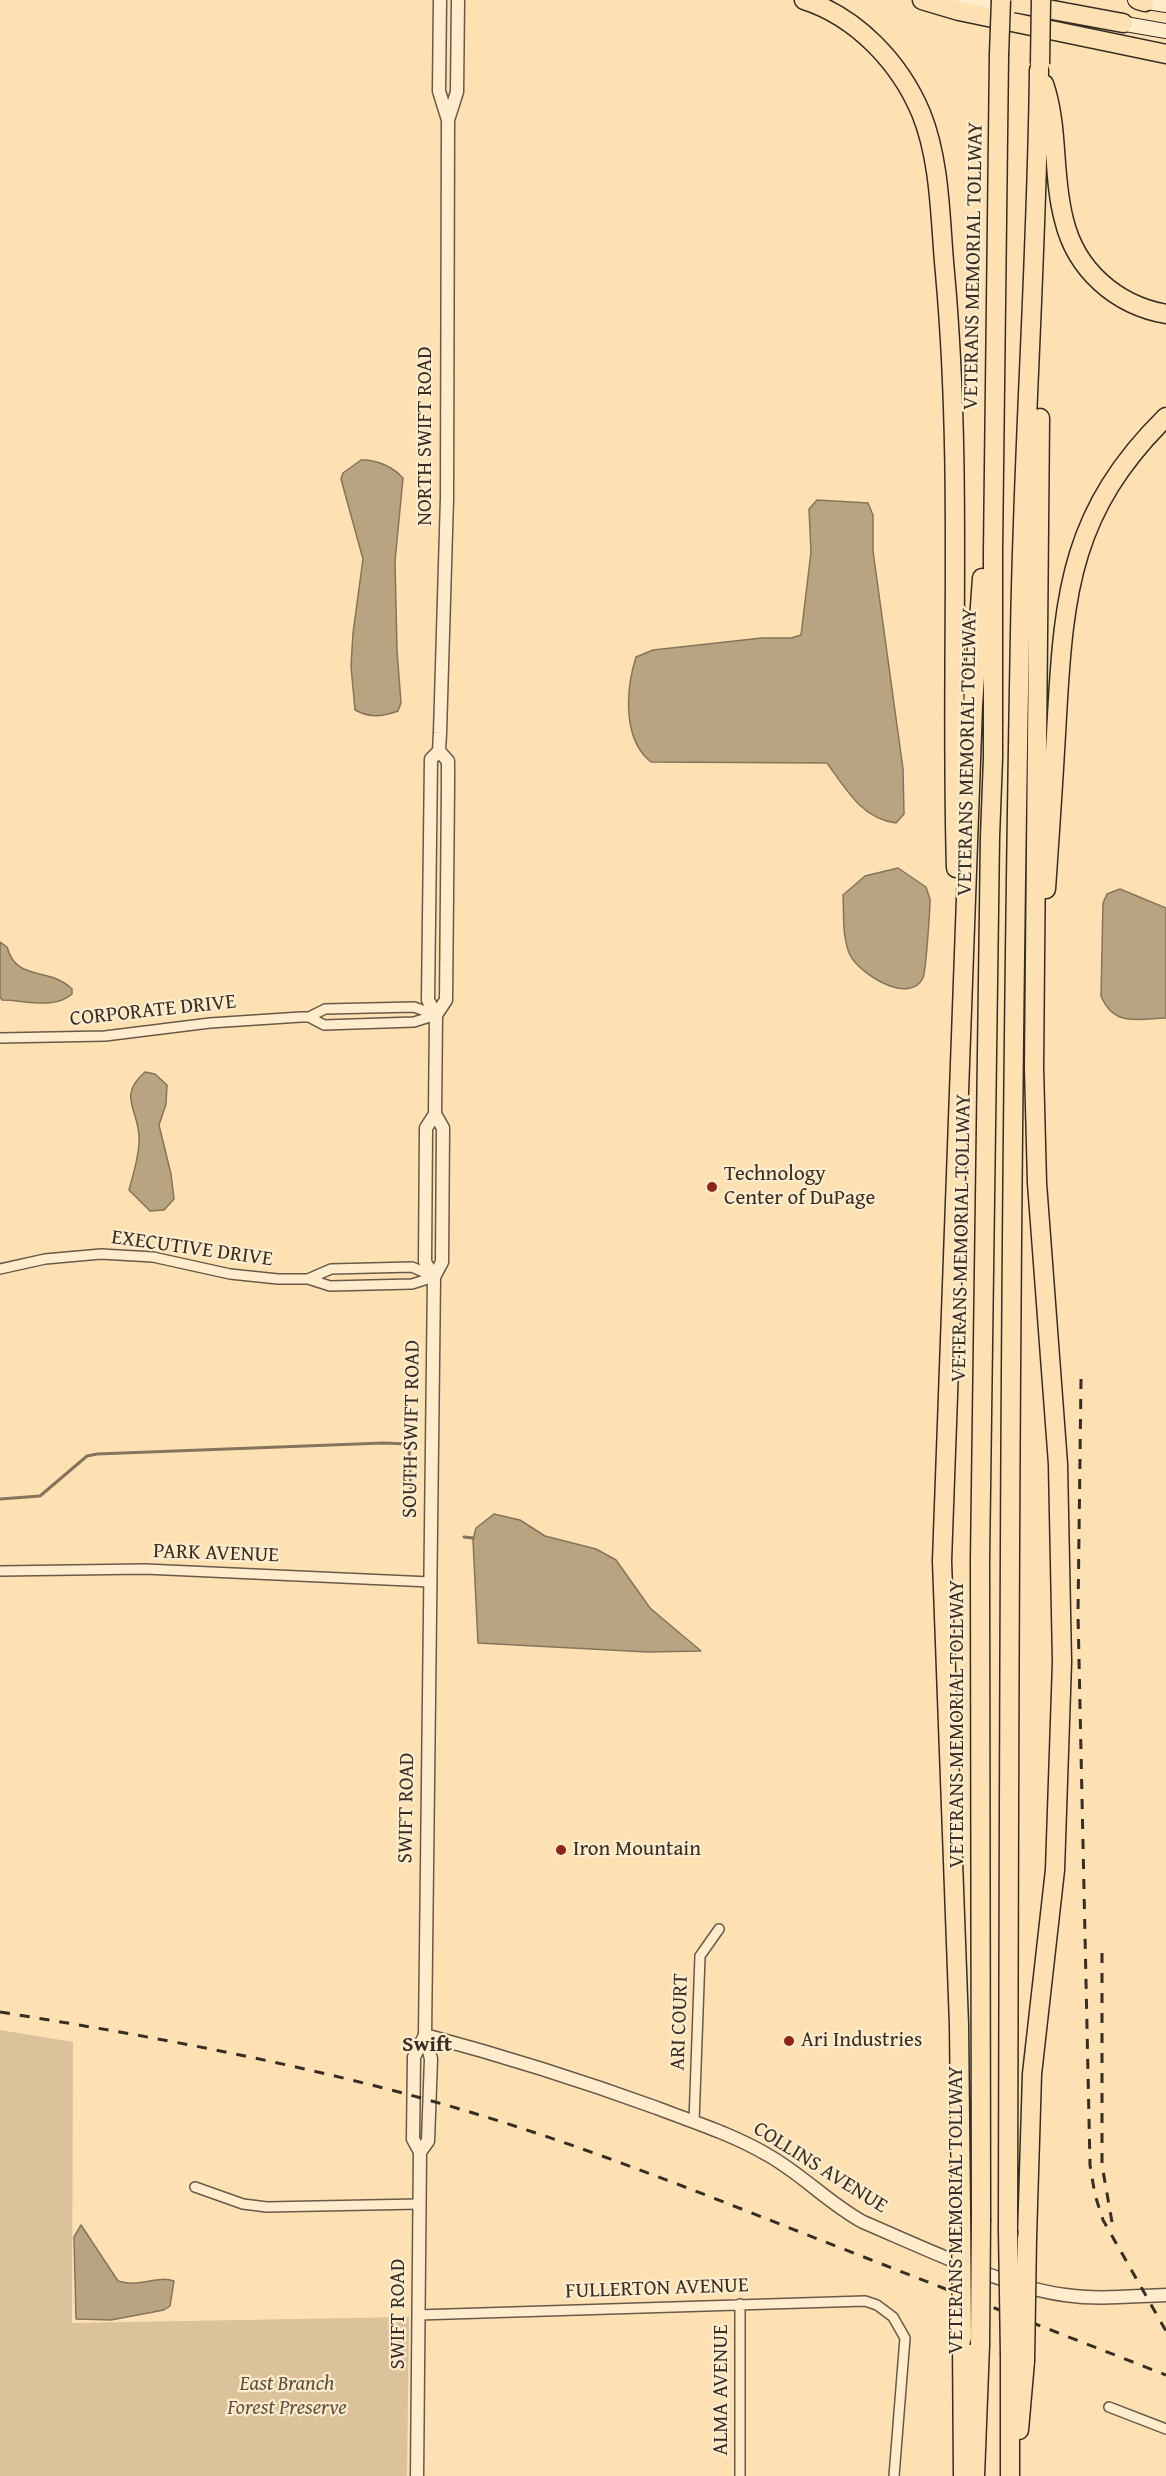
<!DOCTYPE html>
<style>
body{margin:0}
canvas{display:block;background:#fde1b2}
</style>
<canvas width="1166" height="2476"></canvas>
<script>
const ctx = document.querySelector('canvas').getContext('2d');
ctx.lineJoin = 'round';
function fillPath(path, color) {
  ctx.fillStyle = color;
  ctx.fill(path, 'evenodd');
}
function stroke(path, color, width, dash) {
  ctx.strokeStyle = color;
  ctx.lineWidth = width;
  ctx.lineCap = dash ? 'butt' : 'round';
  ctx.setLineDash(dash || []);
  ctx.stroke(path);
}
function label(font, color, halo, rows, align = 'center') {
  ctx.font = font + ' "Gentium Book Plus",serif';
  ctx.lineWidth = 4.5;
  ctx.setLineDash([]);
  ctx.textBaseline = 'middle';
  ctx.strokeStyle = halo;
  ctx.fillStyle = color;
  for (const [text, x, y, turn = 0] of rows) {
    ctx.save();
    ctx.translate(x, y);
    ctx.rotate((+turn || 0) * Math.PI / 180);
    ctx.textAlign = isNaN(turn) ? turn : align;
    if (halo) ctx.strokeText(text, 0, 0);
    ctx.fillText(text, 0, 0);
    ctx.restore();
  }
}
const green = new Path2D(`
 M 0,2030 L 73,2042 L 72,2323 L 409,2317 L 407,2476 L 0,2476 Z`);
const water = new Path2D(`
 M 361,460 C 376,459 393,467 403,478 L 395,561 L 397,650 L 401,703 L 398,711 C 382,717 370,718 355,710 L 351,666 L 353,633 L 363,559 L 341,479 L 343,473 Z
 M 817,500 L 868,503 L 873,515 L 873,551 L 903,769 L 904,814 L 896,823 C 862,819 846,789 827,763 L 651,762 C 622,739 626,689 636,657 L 653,650 L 762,638 L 791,638 L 801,635 L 811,552 L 809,509 Z
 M 898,868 L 926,887 L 930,899 C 930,910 926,970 923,978 C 909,1006 859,973 850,955 C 842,938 844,914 843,895 L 865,876 Z
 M 1120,889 L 1166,908 L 1166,1018 C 1137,1019 1114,1027 1101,996 L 1103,903 L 1107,894 Z
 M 0,942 L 7,947 C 17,983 49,966 72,989 L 72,994 C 55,1010 23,1000 2,1000 L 0,997 Z
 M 145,1072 L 155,1074 L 167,1085 L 166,1104 L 159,1125 L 171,1174 L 174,1199 L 164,1210 L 150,1211 L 129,1190 C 133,1175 138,1160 139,1144 C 142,1111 115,1098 145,1072 Z
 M 494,1514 L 520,1520 L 545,1536 L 596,1549 L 616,1560 L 650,1608 L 701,1651 L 647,1652 L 478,1643 L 473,1540 L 476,1528 Z
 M 81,2225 L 118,2281 C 139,2288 157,2275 174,2281 L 170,2306 L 164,2310 L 111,2320 L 76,2319 L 74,2237 Z`);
const stream = new Path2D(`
 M 0,1499 L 40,1496 L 87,1456 L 97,1454 L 383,1443 L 409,1444 L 411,1497
 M 464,1537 L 473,1538`);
const minor = new Path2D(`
 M 309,1017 L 325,1009 L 414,1007 L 436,1015
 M 0,1038 L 105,1036 L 210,1023 L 301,1017 L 309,1017 L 324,1025 L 414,1022 L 436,1015
 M 0,1269 L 45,1259 L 101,1254 L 153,1257 L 230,1274 L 278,1279 L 308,1279 L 330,1286 L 412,1284 L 434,1277
 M 308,1279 L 331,1269 L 412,1267 L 433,1276
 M 0,1571 L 145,1569 L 430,1582
 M 694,2122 L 700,1956 L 719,1929
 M 195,2187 L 243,2204 L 267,2207 L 419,2204
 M 740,2304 L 740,2476
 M 418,2315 L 865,2301 L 877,2305 L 893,2317 L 905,2338 L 894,2476
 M 1109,2407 L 1166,2429`);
const tertiary = new Path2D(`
 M 440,0 L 439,91 L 448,120
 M 436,1015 L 446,1000 L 448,786 L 448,761 L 439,751
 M 434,1277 L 425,1262 L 426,1128 L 435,1114
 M 425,2035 C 504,2056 580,2080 657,2108 C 693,2122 732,2134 766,2154 C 801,2173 828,2203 863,2222 C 922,2247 1004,2287 1065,2295 C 1098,2300 1133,2296 1166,2295
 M 420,2152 L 428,2141 L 431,2059 L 425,2035 L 434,1277 L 442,1262 L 443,1128 L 435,1114 L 436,1015 L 428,1000 L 431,759 L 439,751 L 440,733 L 447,498 L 448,120 L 457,92 L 458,0
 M 417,2476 L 420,2152 L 413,2139 L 414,2057 L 425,2035`);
const secondary = new Path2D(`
 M 951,0 L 1009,8
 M 1135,0 L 1166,5
 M 1114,22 L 1166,31`);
const motorway = new Path2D(`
 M 804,0 C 857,17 900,63 921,113 C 941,162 940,222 945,273 C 963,471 950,670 956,868
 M 922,0 L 959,11 L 1166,54
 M 998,0 L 1123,23
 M 1138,0 L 1145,2
 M 1044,84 C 1059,128 1052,175 1064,220 C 1076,270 1116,305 1166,314
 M 1046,889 C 1050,831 1054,773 1057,716 C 1064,590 1072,510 1166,417
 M 961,2212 L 959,2025 L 942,1561 L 973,705 L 982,578
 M 981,2219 L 980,1560 L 990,837 L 993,758 L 993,551 L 999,55
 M 1008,2230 C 1009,1698 1010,1166 1020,634 C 1023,446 1037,258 1039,70
 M 1027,2238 L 1032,2074 L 1055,1870 L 1062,1662 L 1058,1464 L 1037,1183 L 1034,1067 L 1040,418
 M 962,2338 L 963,2476
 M 1010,2355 L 1010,2476
 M 1019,2430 L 1025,2361
 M 975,2476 L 980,2345`);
const rail = new Path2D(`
 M 1081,1379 L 1078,1614 L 1090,2165 L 1095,2195 L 1103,2220 L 1166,2331
 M 1102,1953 L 1102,2165 L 1112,2222
 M 0,2012 C 150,2036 299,2063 446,2105 C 568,2140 686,2187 805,2234 C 925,2281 1046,2328 1166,2375`);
const motorwayBridge = new Path2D(`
 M 999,55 L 1001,0
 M 1040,64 L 1041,0
 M 961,2212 L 962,2338
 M 1008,2230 L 1010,2355
 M 980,2345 L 981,2219
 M 1025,2361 L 1027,2238`);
const markers = [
 [712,1187,6,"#8f2418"],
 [561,1850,6,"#8f2418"],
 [789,2041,6,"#8f2418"]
];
const streetNames = [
 ["VETERANS MEMORIAL TOLLWAY",974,266,-89],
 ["NORTH SWIFT ROAD",426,436,-90],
 ["VETERANS MEMORIAL TOLLWAY",968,752,-89],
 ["CORPORATE DRIVE",153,1011,-6],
 ["VETERANS MEMORIAL TOLLWAY",962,1238,-89],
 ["EXECUTIVE DRIVE",192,1249,8],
 ["SOUTH SWIFT ROAD",412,1429,-89],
 ["PARK AVENUE",216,1554,2],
 ["VETERANS MEMORIAL TOLLWAY",958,1724,-90],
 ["SWIFT ROAD",407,1808,-89],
 ["ARI COURT",680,2022,-88],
 ["COLLINS AVENUE",820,2168,32],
 ["VETERANS MEMORIAL TOLLWAY",957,2210,-90],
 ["FULLERTON AVENUE",657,2289,-2],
 ["SWIFT ROAD",399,2314,-90],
 ["ALMA AVENUE",722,2390,-90]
];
const poiNames = [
 ["Technology",724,1175],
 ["Center of DuPage",724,1199],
 ["Iron Mountain",573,1850],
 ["Ari Industries",801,2041]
];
const parkNames = [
 ["East Branch",287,2385],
 ["Forest Preserve",287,2409]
];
const neighbourhoodNames = [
 ["Swift",427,2045]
];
fillPath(green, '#dbc29a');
fillPath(water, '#b9a482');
stroke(water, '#85745c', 1.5);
stroke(stream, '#85745c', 3);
stroke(minor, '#685a48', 12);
stroke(tertiary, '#685a48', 15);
stroke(secondary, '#362d24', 16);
stroke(motorway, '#362d24', 21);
stroke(minor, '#feeccd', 9);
stroke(tertiary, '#feeccd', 12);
stroke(secondary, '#feeccd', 14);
stroke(motorway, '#fde1b2', 18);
stroke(rail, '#362d24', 3, [10, 10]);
stroke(motorwayBridge, '#362d24', 21, []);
stroke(motorwayBridge, '#fde1b2', 18);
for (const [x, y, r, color] of markers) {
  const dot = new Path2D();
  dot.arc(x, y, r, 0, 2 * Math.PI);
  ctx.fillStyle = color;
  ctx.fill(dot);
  stroke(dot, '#feeccd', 2);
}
label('21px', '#362d24', '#feeccd', streetNames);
label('21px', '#362d24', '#feeccd', poiNames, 'left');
label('italic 21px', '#5f5242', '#feeccd', parkNames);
label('bold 22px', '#362d24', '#feeccd', neighbourhoodNames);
</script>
